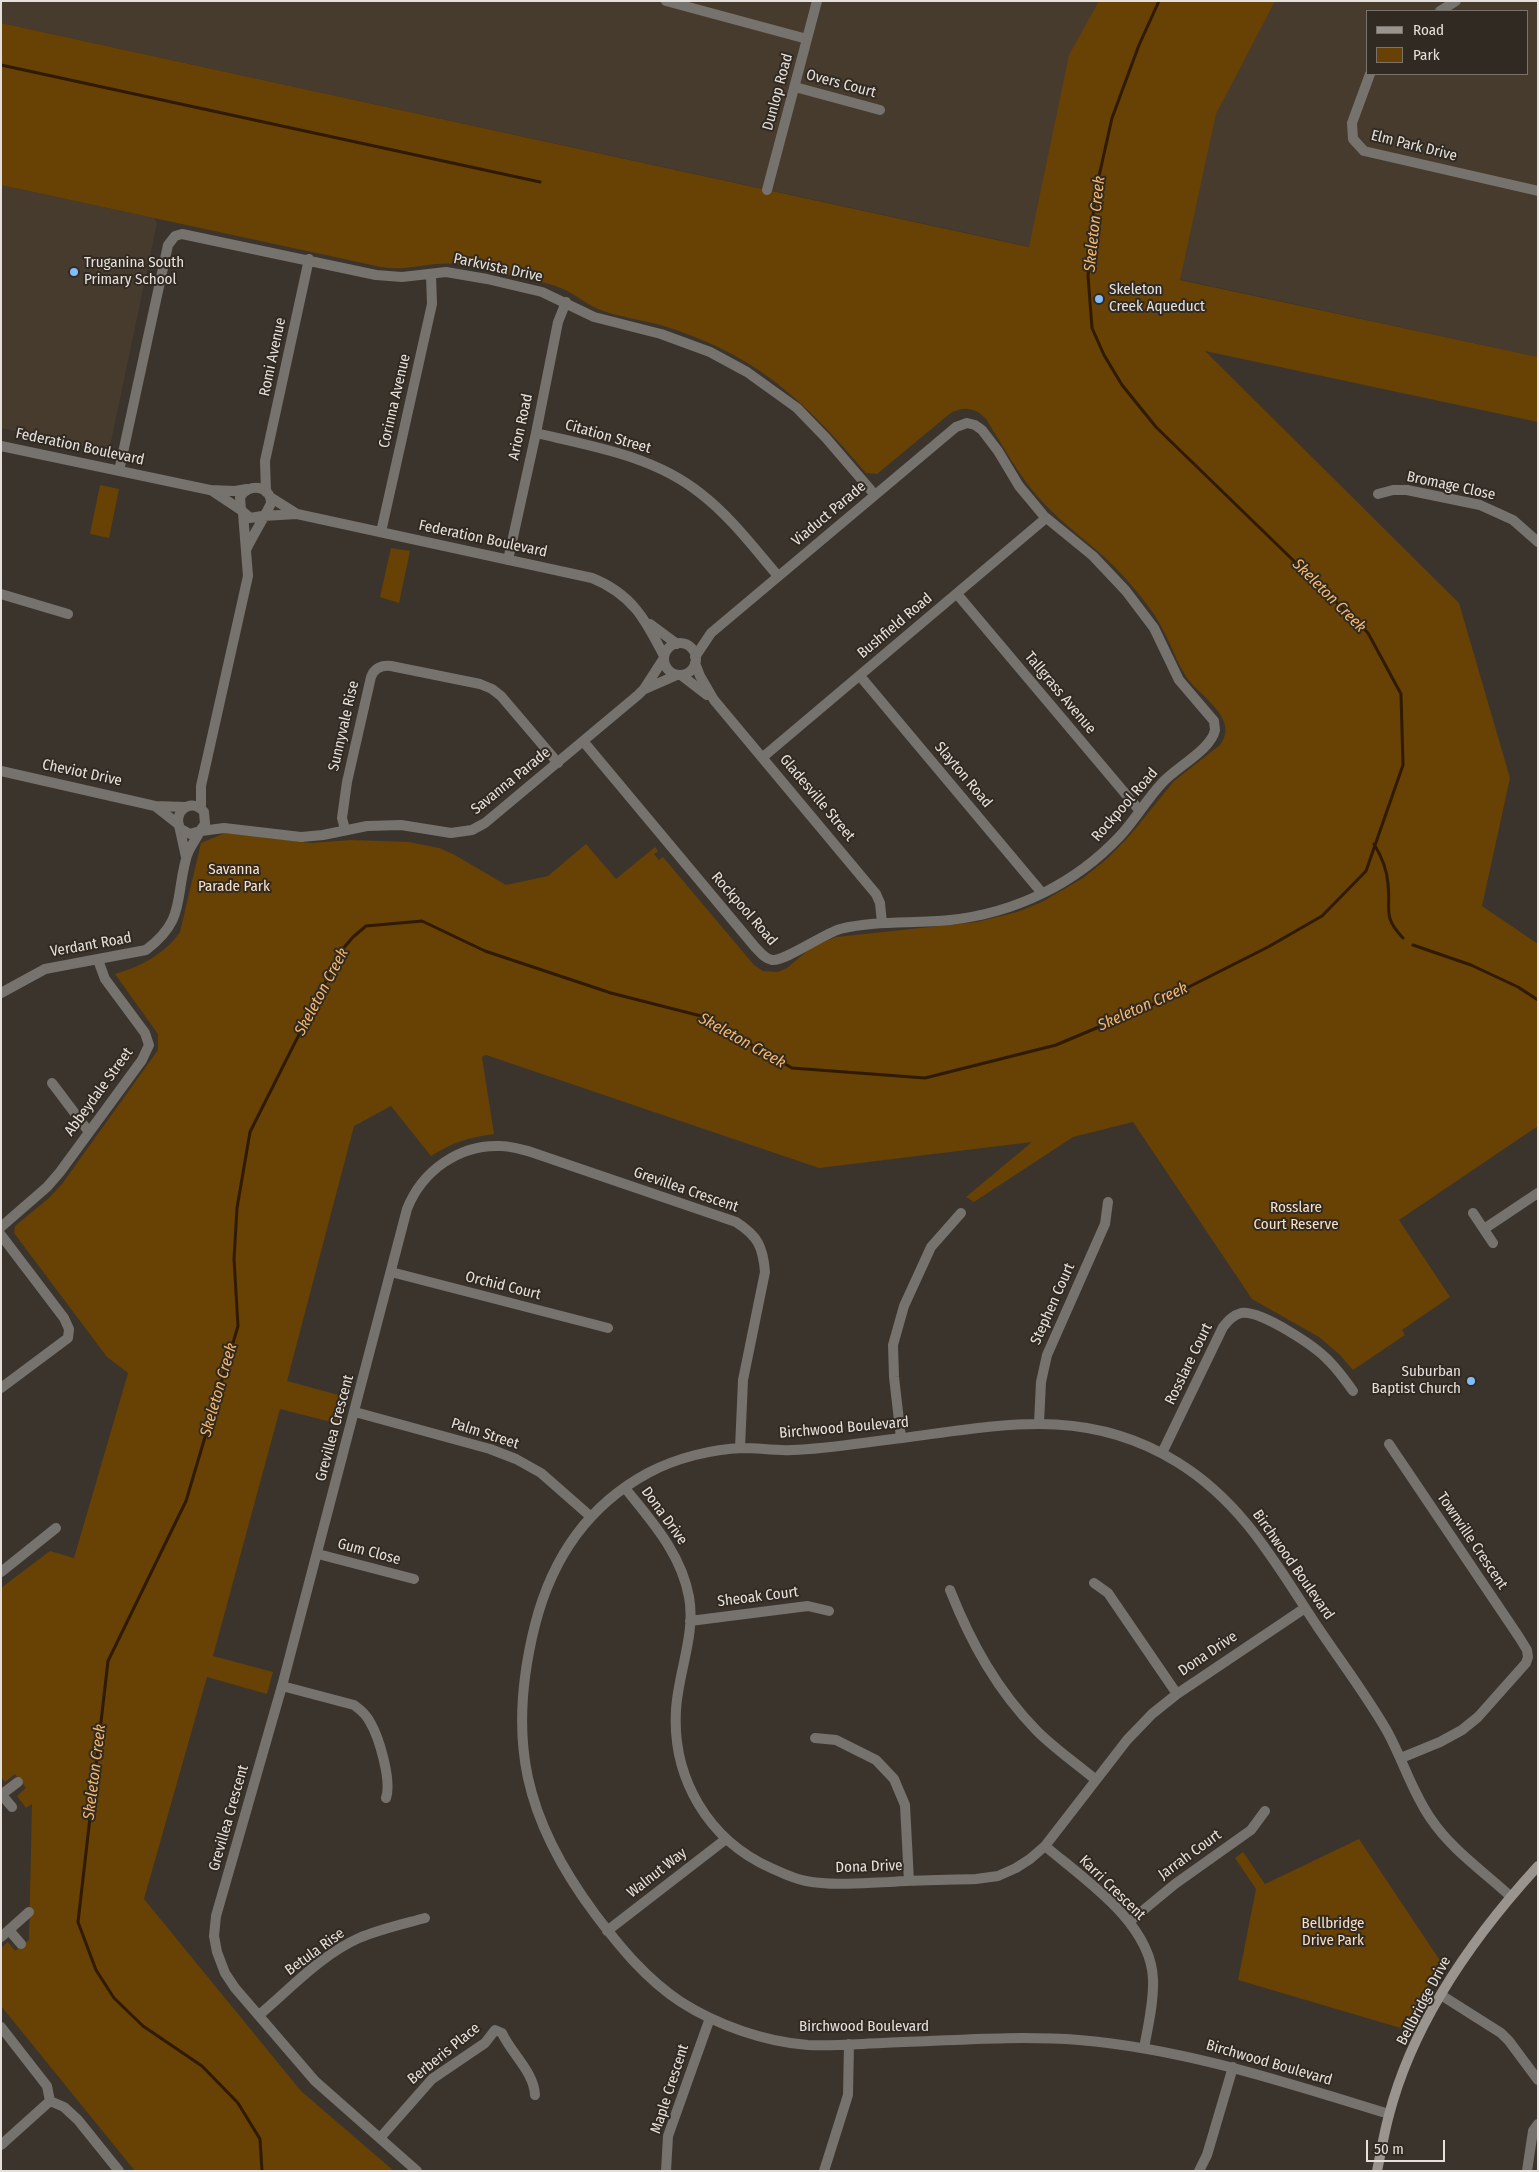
<!DOCTYPE html>
<style>
body{margin:0}
#map{position:relative;width:1539px;height:2172px;overflow:hidden;background:#3b342c;font-family:"Fira Sans Condensed",sans-serif}
canvas{display:block}
.frame{position:absolute;inset:0;border:2px solid #e5e0db;pointer-events:none}
.legend{position:absolute;left:1366px;top:10px;width:162px;height:65px;box-sizing:border-box;background:#312a22;border:1px solid #79736c;margin:0;padding:6px 9px;list-style:none;font-size:15px;color:#e5e0db}
.legend li{display:flex;align-items:center;gap:10px;height:25px}
.legend b{width:25px;border:1px solid #79736c}
.scale{position:absolute;left:1366px;top:2140px;width:79px;height:22px;box-sizing:border-box;border:2px solid #e5e0db;border-top:0;padding-left:6px;font-size:15px;line-height:18px;white-space:nowrap;color:#e5e0db;-webkit-text-stroke:4px #312a22;paint-order:stroke}
</style>
<div id="map">
<canvas width="1539" height="2172"></canvas>
<div class="frame"></div>
<ul class="legend">
<li><b style="height:6px;background:#9a948e"></b>Road</li>
<li><b style="height:14px;background:#684104"></b>Park</li>
</ul>
<div class="scale">50 m</div>
</div>
<script>
const ctx = document.querySelector('canvas').getContext('2d');
ctx.lineJoin = 'round';
function fillPath(path, color) {
  ctx.fillStyle = color;
  ctx.fill(path, 'evenodd');
}
function stroke(path, color, width, dash) {
  ctx.strokeStyle = color;
  ctx.lineWidth = width;
  ctx.lineCap = dash ? 'butt' : 'round';
  ctx.setLineDash(dash || []);
  ctx.stroke(path);
}
function label(font, color, halo, rows, align = 'center') {
  ctx.font = font + ' "Fira Sans Condensed",sans-serif';
  ctx.lineWidth = 4;
  ctx.setLineDash([]);
  ctx.textBaseline = 'middle';
  ctx.strokeStyle = halo;
  ctx.fillStyle = color;
  for (const [text, x, y, turn = 0] of rows) {
    ctx.save();
    ctx.translate(x, y);
    ctx.rotate((+turn || 0) * Math.PI / 180);
    ctx.textAlign = isNaN(turn) ? turn : align;
    if (halo) ctx.strokeText(text, 0, 0);
    ctx.fillText(text, 0, 0);
    ctx.restore();
  }
}
const built = new Path2D(`
 M 1,1 L 1538,1 L 1538,357 L 1,23 ZM 1368,11 L 1528,11 L 1528,74 L 1368,74 Z
 M 1,185 L 154,218 L 157,223 L 110,446 L 104,451 L 1,428 Z`);
const green = new Path2D(`
 M 1099,1 L 1275,1 L 1216,114 L 1180,280 L 1538,357 L 1538,422 L 1205,351 L 1459,603 L 1510,778 L 1482,906 L 1538,944 L 1538,1126 L 1399,1220 L 1450,1297 L 1402,1330 L 1405,1335 L 1353,1370 L 1339,1354 L 1319,1337 L 1252,1299 L 1133,1122 L 1073,1137 L 974,1202 L 966,1197 L 1032,1142 L 819,1168 L 486,1055 L 482,1057 L 494,1134 C 470,1137 451,1143 431,1156 L 391,1106 L 354,1126 L 287,1381 L 346,1397 L 339,1424 L 280,1409 L 213,1656 L 273,1672 L 267,1694 L 207,1677 L 144,1899 L 301,2091 L 394,2171 L 135,2171 L 1,2006 L 1,1948 L 8,1942 L 15,1951 L 29,1940 L 32,1804 L 26,1808 L 17,1796 L 26,1788 L 15,1774 L 5,1782 L 1,1777 L 1,1588 L 50,1551 L 74,1558 L 128,1373 L 107,1357 L 14,1233 L 15,1226 L 49,1198 L 62,1184 L 158,1050 L 158,1034 L 115,974 C 140,967 165,954 180,932 L 201,843 L 225,833 L 311,843 L 351,840 L 409,842 L 439,848 L 453,854 L 506,885 L 548,876 L 586,844 L 616,879 L 655,847 L 658,851 L 654,854 L 659,860 L 663,857 L 754,965 L 763,971 L 778,972 L 787,968 L 812,947 L 836,937 L 977,922 L 1017,912 L 1042,902 L 1083,878 L 1108,858 L 1131,834 L 1174,781 L 1220,745 C 1240,719 1201,697 1187,678 C 1177,663 1172,646 1163,630 C 1154,611 1139,594 1125,578 C 1099,548 1065,528 1039,498 C 1019,476 1002,444 986,419 C 976,408 966,406 952,412 L 877,474 L 866,473 C 809,406 762,359 676,330 C 652,321 627,319 603,311 C 588,306 577,295 563,289 C 547,282 529,280 512,276 C 493,272 475,267 456,264 C 431,261 407,272 381,267 L 1,185 L 1,23 L 1029,247 L 1069,55 Z
 M 100,485 L 119,489 L 109,538 L 90,534 Z
 M 391,548 L 410,551 L 399,603 L 380,597 Z
 M 1359,1839 L 1441,1962 L 1404,2029 L 1238,1980 L 1256,1889 L 1235,1858 L 1243,1852 L 1265,1884 Z`);
const stream = new Path2D(`
 M 1,65 L 540,182
 M 1374,844 C 1382,857 1387,869 1388,884 C 1391,910 1382,916 1403,938
 M 1413,945 L 1471,965 L 1518,987 L 1538,1000
 M 262,2171 L 260,2139 L 238,2103 L 202,2066 L 143,2026 L 114,1998 L 96,1970 L 78,1922 L 108,1661 L 186,1501 L 238,1326 L 234,1259 L 237,1208 L 250,1132 L 341,951 L 353,937 L 366,926 L 422,921 L 485,951 L 611,993 L 701,1016 L 792,1068 L 925,1078 L 1056,1045 L 1163,1000 L 1268,947 L 1322,916 L 1366,871 L 1403,765 L 1401,694 L 1368,633 L 1156,427 L 1122,385 L 1104,355 L 1092,328 L 1088,276 L 1095,194 L 1112,118 L 1139,45 L 1159,1`);
const street = new Path2D(`
 M 666,1 L 807,39
 M 1440,11 L 1456,1
 M 1370,74 L 1352,123 L 1353,139 L 1364,151 L 1538,191
 M 795,87 L 880,110
 M 767,190 L 817,1
 M 536,433 C 592,446 654,456 700,493 C 730,516 754,548 778,576
 M 1,446 L 210,490 L 235,491 L 247,489
 M 119,471 L 168,245 L 175,236 L 182,234 L 376,275 L 402,277 L 446,272 L 487,279 L 542,292 L 594,317 L 661,334 L 710,352 L 747,372 L 797,408 L 826,438 L 875,495
 M 211,490 L 241,510
 M 266,492 L 265,461 L 309,259
 M 1378,494 L 1393,490 L 1407,490 L 1480,505 L 1513,520 L 1538,542
 M 270,497 L 297,514
 M 263,516 L 297,514 L 592,578 C 632,594 645,619 664,656
 M 381,532 L 432,304 L 431,275
 M 247,548 C 250,541 270,507 271,503 C 271,485 248,483 240,497 L 241,510 L 250,518 L 262,516
 M 508,560 L 536,433 L 558,322 L 566,302
 M 1,594 L 68,614
 M 957,594 L 1140,811
 M 650,624 L 677,644
 M664 659a16 16 0 1 1 32 0a16 16 0 1 1-32 0Z
 M 695,663 L 700,676 L 714,700 L 876,894 L 880,903 L 882,923
 M 681,675 L 707,695
 M 860,676 L 1042,893
 M 645,689 L 677,675
 M 583,741 L 755,947 C 760,952 765,959 772,960 C 784,962 823,934 840,929 C 876,920 914,924 950,920 C 1015,913 1075,884 1120,836 C 1135,820 1147,799 1162,783 C 1176,767 1211,750 1215,730 L 1214,721 L 1179,680 L 1154,628 L 1126,591 L 1093,556 L 1044,516 L 1019,486 L 998,451 L 982,430 L 975,425 L 967,423 L 956,427 L 711,633 L 695,657
 M 763,757 L 1046,518
 M 1,771 L 155,806 L 186,807
 M 155,806 L 178,824
 M 201,809 L 201,786 L 248,576 L 243,513
 M 181,829 L 190,834 L 200,831 L 205,824 L 204,812 C 194,800 179,806 178,821 L 186,857
 M 345,829 L 342,818 L 347,782 L 371,677 C 374,668 382,665 391,666 L 480,684 L 492,689 L 501,696 L 558,763
 M 201,831 L 224,828 L 301,837 L 323,835 L 367,826 L 401,825 L 451,833 L 472,830 L 485,823 L 638,695 L 644,689 L 664,658
 M 1,993 L 45,969 L 146,950 C 185,921 175,900 186,859 C 188,849 196,840 200,831
 M 52,1083 L 89,1132
 M 1473,1213 L 1493,1243
 M 1,1227 L 47,1187 L 60,1172 L 142,1060 L 149,1045 L 145,1033 L 105,979 L 98,960
 M 1484,1229 L 1538,1193
 M 1,1235 L 64,1318 L 69,1329 L 68,1338 L 1,1388
 M 391,1272 L 608,1328
 M 355,1412 L 490,1449 L 516,1459 L 541,1473 L 590,1516
 M 1039,1423 L 1041,1382 L 1047,1355 L 1105,1224 L 1108,1202
 M 901,1438 L 894,1377 L 893,1345 L 904,1306 L 931,1247 L 961,1213
 M 1389,1444 L 1519,1637 L 1527,1650 L 1528,1657 L 1526,1663 L 1478,1717 L 1462,1730 L 1440,1742 L 1401,1758
 M 1162,1453 L 1223,1327 C 1228,1321 1233,1315 1241,1313 C 1261,1310 1315,1346 1329,1361 C 1338,1370 1346,1381 1353,1391
 M 625,1488 C 652,1522 681,1553 689,1597 C 696,1634 678,1673 676,1710 C 672,1778 708,1840 771,1868 C 782,1873 794,1879 806,1881 C 834,1886 861,1883 889,1882 C 918,1880 947,1880 976,1879 L 998,1876 L 1016,1868 L 1030,1859 L 1045,1846 L 1127,1740 L 1152,1714 L 1177,1694 L 1305,1608
 M 318,1554 L 414,1579
 M 1,1572 L 56,1528
 M 1094,1583 L 1108,1593 L 1177,1694
 M 950,1590 C 971,1643 997,1690 1037,1731 C 1055,1749 1077,1764 1096,1780
 M 690,1621 L 808,1606 L 829,1611
 M 282,1686 L 354,1705 C 361,1710 366,1714 370,1722 C 379,1737 392,1781 386,1798
 M 815,1738 L 836,1740 L 876,1760 L 894,1779 L 905,1805 L 909,1881
 M 1,1794 L 12,1807
 M 2,1794 L 18,1782
 M 1045,1846 C 1084,1879 1151,1923 1153,1979 C 1154,2002 1148,2026 1144,2048
 M 1129,1922 L 1175,1884 L 1251,1830 L 1265,1811
 M 9,1930 L 21,1944
 M 607,1931 L 726,1839
 M 1,1937 L 29,1912
 M 1441,1995 L 1501,2033 L 1509,2041 L 1538,2080
 M 259,2015 C 290,1989 321,1955 359,1938 C 380,1929 403,1924 425,1918
 M 1,2027 L 47,2086 L 50,2101
 M 50,2101 L 64,2107 L 78,2120 L 119,2171
 M 1389,2114 C 1287,2083 1186,2049 1079,2040 C 1013,2035 947,2041 882,2043 C 857,2044 832,2046 808,2045 C 765,2042 717,2025 681,2002 C 646,1979 620,1947 595,1914 C 525,1820 506,1740 535,1625 C 552,1558 587,1506 648,1473 C 676,1458 712,1449 743,1448 C 759,1448 776,1451 792,1450 C 829,1449 866,1442 902,1438 C 1002,1425 1086,1406 1177,1462 C 1244,1503 1277,1566 1319,1629 C 1342,1663 1367,1696 1387,1731 C 1403,1760 1412,1792 1431,1819 C 1451,1849 1484,1872 1510,1896
 M 380,2138 L 432,2079 L 485,2043 L 495,2030 L 502,2033 C 511,2053 534,2072 535,2095
 M 1,2145 L 50,2101
 M 417,2171 L 315,2081 L 235,1988 L 225,1973 L 217,1952 L 214,1936 L 216,1916 L 282,1686 L 407,1209 C 422,1171 459,1144 501,1146 C 510,1146 519,1149 528,1151 L 736,1222 C 758,1236 763,1247 765,1272 L 743,1380 L 740,1448
 M 666,2171 L 668,2136 L 710,2018
 M 824,2171 L 848,2095 L 849,2044
 M 1199,2171 L 1207,2155 L 1233,2067
 M 1527,2171 L 1533,2131 L 1538,2124`);
const secondary = new Path2D(`
 M 1377,2171 C 1381,2152 1384,2133 1389,2115 C 1413,2022 1474,1936 1538,1866`);
const markers = [
 [74,272,5,"#81bdfa"],
 [1099,299,5,"#81bdfa"],
 [1471,1381,5,"#81bdfa"]
];
const streetNames = [
 ["Overs Court",841,84,15],
 ["Dunlop Road",778,92,-75],
 ["Elm Park Drive",1414,146,14],
 ["Parkvista Drive",498,268,12],
 ["Romi Avenue",273,357,-78],
 ["Corinna Avenue",395,401,-77],
 ["Arion Road",521,427,-78],
 ["Citation Street",608,437,16],
 ["Federation Boulevard",80,447,12],
 ["Bromage Close",1451,486,12],
 ["Viaduct Parade",829,514,-40],
 ["Federation Boulevard",483,539,12],
 ["Bushfield Road",895,626,-40],
 ["Tallgrass Avenue",1060,693,50],
 ["Sunnyvale Rise",344,726,-77],
 ["Cheviot Drive",82,773,12],
 ["Slayton Road",963,775,50],
 ["Savanna Parade",511,781,-39],
 ["Gladesville Street",817,798,50],
 ["Rockpool Road",1125,805,-49],
 ["Rockpool Road",744,909,49],
 ["Verdant Road",91,945,-10],
 ["Abbeydale Street",99,1092,-54],
 ["Grevillea Crescent",686,1190,19],
 ["Orchid Court",503,1286,14],
 ["Stephen Court",1053,1304,-66],
 ["Rosslare Court",1189,1364,-64],
 ["Grevillea Crescent",335,1428,-75],
 ["Birchwood Boulevard",844,1428,-5],
 ["Palm Street",485,1434,18],
 ["Dona Drive",664,1516,54],
 ["Townville Crescent",1472,1541,56],
 ["Gum Close",369,1552,15],
 ["Birchwood Boulevard",1293,1565,55],
 ["Sheoak Court",758,1597,-7],
 ["Dona Drive",1208,1654,-34],
 ["Grevillea Crescent",229,1818,-74],
 ["Jarrah Court",1190,1855,-36],
 ["Dona Drive",869,1867,-2],
 ["Walnut Way",657,1873,-38],
 ["Karri Crescent",1112,1888,44],
 ["Betula Rise",315,1952,-36],
 ["Bellbridge Drive",1424,2001,-62],
 ["Birchwood Boulevard",864,2027],
 ["Berberis Place",444,2054,-39],
 ["Birchwood Boulevard",1269,2063,16],
 ["Maple Crescent",670,2089,-72]
];
const poiNames = [
 ["Truganina South",84,263],
 ["Primary School",84,280],
 ["Skeleton",1109,290],
 ["Creek Aqueduct",1109,307],
 ["Suburban",1461,1372,"right"],
 ["Baptist Church",1461,1389,"right"]
];
const parkNames = [
 ["Savanna",234,870],
 ["Parade Park",234,887],
 ["Rosslare",1296,1208],
 ["Court Reserve",1296,1225],
 ["Bellbridge",1333,1924],
 ["Drive Park",1333,1941]
];
const waterNames = [
 ["Skeleton Creek",1095,224,-84],
 ["Skeleton Creek",1329,596,45],
 ["Skeleton Creek",322,992,-62],
 ["Skeleton Creek",1143,1007,-24],
 ["Skeleton Creek",742,1041,29],
 ["Skeleton Creek",219,1390,-74],
 ["Skeleton Creek",95,1772,-83]
];
fillPath(built, '#473b2e');
fillPath(green, '#684104');
stroke(stream, '#301b00', 3);
stroke(street, '#76726e', 10);
stroke(secondary, '#9a948e', 10);
for (const [x, y, r, color] of markers) {
  const dot = new Path2D();
  dot.arc(x, y, r, 0, 2 * Math.PI);
  ctx.fillStyle = color;
  ctx.fill(dot);
  stroke(dot, '#312a22', 2);
}
label('15px', '#e5e0db', '#312a22', streetNames);
label('15px', '#e5e0db', '#312a22', poiNames, 'left');
label('15px', '#f9dfc3', '#312a22', parkNames);
label('italic 16px', '#f6b76c', '#312a22', waterNames);
</script>
